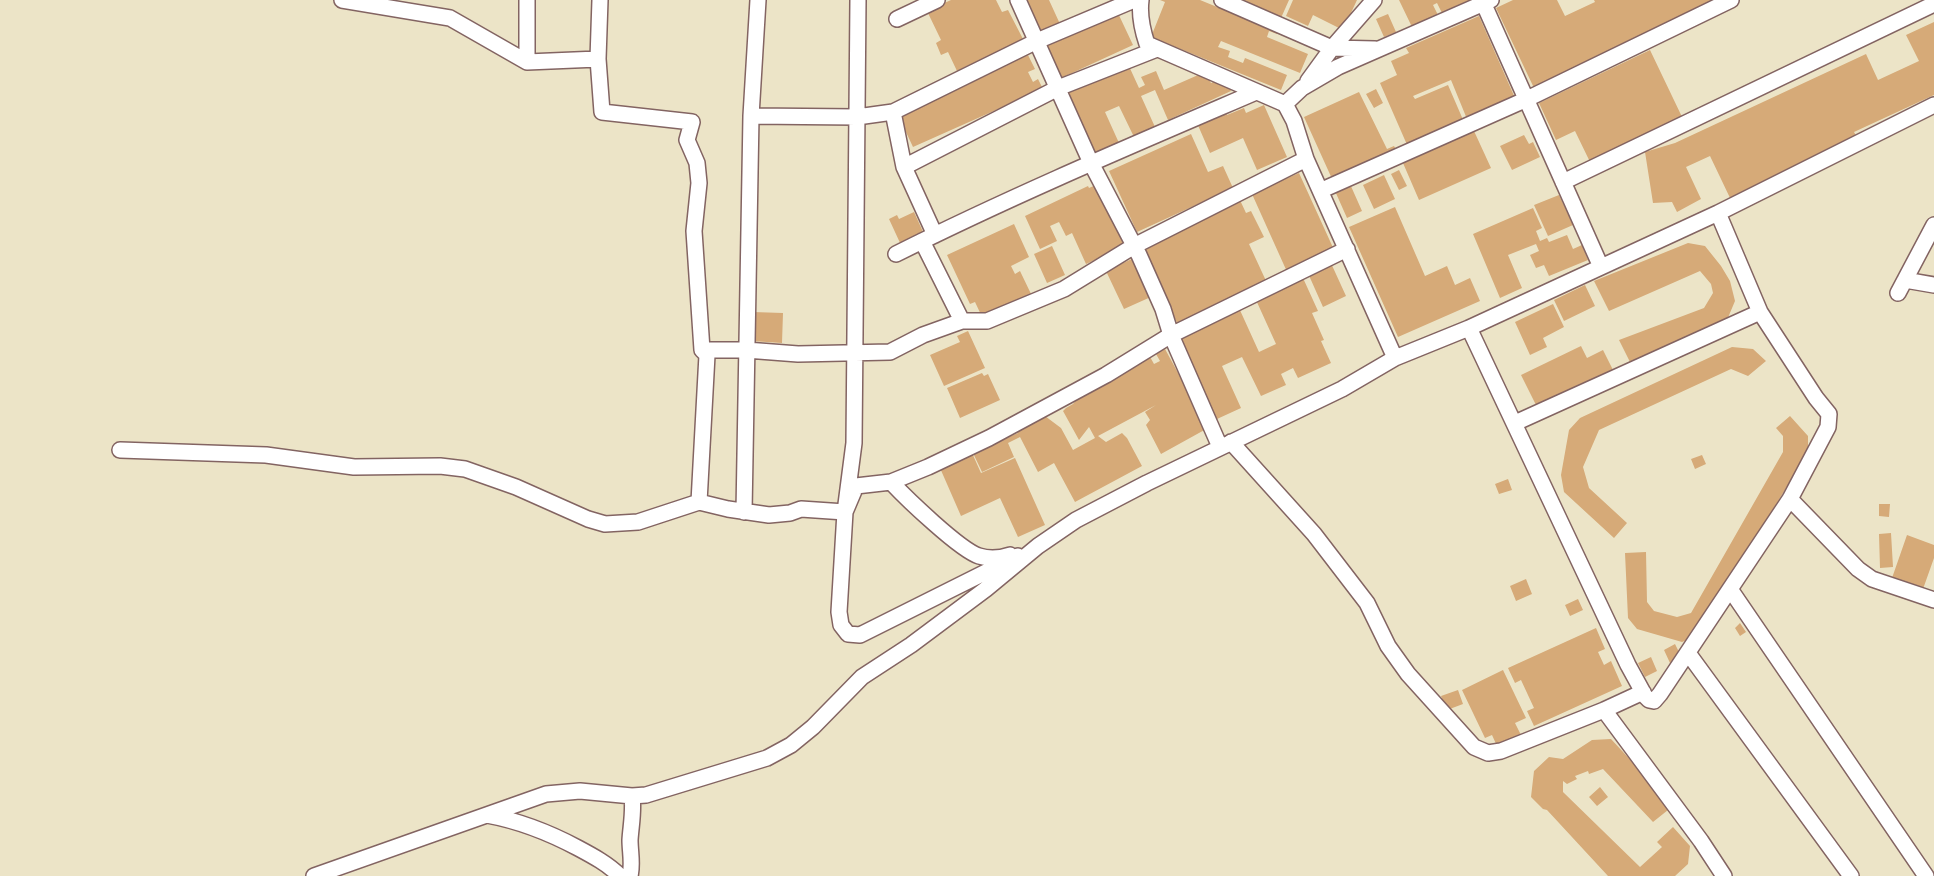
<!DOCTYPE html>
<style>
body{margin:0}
canvas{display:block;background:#ece4c7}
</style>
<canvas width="1934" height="876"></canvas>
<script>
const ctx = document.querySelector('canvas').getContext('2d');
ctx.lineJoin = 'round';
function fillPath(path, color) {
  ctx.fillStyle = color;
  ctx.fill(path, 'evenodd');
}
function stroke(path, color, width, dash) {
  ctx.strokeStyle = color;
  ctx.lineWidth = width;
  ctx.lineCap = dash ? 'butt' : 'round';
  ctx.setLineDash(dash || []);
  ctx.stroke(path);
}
const building = new Path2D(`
 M 951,0 L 996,0 L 1002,12 L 1008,10 L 1023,39 L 957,71 L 948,52 L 941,55 L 936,43 L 941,40 L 927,11 Z
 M 1021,0 L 1049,0 L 1060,24 L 1037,34 Z
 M 1160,0 L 1200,0 L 1278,32 L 1277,34 L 1269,31 L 1267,37 L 1308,54 L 1300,73 L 1221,41 L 1218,47 L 1230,51 L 1228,57 L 1243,63 L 1245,58 L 1287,75 L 1281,90 L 1151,37 L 1165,2 Z
 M 1243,0 L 1289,0 L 1281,18 Z
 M 1293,0 L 1357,0 L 1343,30 L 1313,15 L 1308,26 L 1286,16 Z
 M 1399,0 L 1469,0 L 1470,2 L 1443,15 L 1437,3 L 1433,5 L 1438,15 L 1412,27 Z
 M 1513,0 L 1557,0 L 1565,16 L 1595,2 L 1594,0 L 1720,0 L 1534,88 L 1496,8 Z
 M 1117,11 L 1133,45 L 1059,79 L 1044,45 Z
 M 1388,14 L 1396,32 L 1384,37 L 1376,19 Z
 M 1479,16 L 1515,98 L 1467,119 L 1451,80 L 1413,96 L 1415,99 L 1448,85 L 1464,122 L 1408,147 L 1380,83 L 1397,75 L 1391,61 L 1409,53 L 1406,48 Z
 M 1934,22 L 1934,95 L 1854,132 L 1859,141 L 1731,200 L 1710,156 L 1686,167 L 1701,199 L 1677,212 L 1672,202 L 1653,203 L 1645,152 L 1675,143 L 1866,54 L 1878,80 L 1919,61 L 1906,35 Z
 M 1650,50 L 1683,119 L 1591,164 L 1575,131 L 1556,140 L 1539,103 Z
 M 1028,55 L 1035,69 L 1028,72 L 1033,82 L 1038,79 L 1043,89 L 913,147 L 898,115 Z
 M 1128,64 L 1139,88 L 1145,85 L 1141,77 L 1156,71 L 1164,90 L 1205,72 L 1211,83 L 1225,77 L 1231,91 L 1168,120 L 1155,90 L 1141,96 L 1155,127 L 1134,137 L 1119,106 L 1105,112 L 1119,143 L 1094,155 L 1066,93 Z
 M 1376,89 L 1383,103 L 1374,108 L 1366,94 Z
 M 1359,92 L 1387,149 L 1394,146 L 1397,151 L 1333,181 L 1304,117 Z
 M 1264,105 L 1287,157 L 1257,170 L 1243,138 L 1210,153 L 1197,123 L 1225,111 L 1227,115 L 1244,108 L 1246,113 Z
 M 1474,131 L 1491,168 L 1419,200 L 1403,163 Z
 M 1191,134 L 1208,172 L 1223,166 L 1233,188 L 1137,232 L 1109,171 Z
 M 1524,135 L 1529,144 L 1533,142 L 1540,157 L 1512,170 L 1500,146 Z
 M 1399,170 L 1407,186 L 1399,190 L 1391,174 Z
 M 1299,173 L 1335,252 L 1288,274 L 1252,194 Z
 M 1384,175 L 1395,199 L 1374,209 L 1363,185 Z
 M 1098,184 L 1127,245 L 1086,264 L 1072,233 L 1066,236 L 1059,222 L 1050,226 L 1057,241 L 1040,249 L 1025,216 L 1088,186 L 1089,188 Z
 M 1350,184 L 1362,211 L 1347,218 L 1335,191 Z
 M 1559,195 L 1573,225 L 1548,236 L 1534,205 Z
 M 1239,198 L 1246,213 L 1251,211 L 1264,237 L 1249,244 L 1267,283 L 1178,325 L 1143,249 Z
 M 1395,207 L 1425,276 L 1447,266 L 1455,285 L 1470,278 L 1480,301 L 1398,337 L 1349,227 Z
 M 1533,208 L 1542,228 L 1536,231 L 1540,241 L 1547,238 L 1549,242 L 1567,235 L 1573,249 L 1582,245 L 1588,260 L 1549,276 L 1544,265 L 1536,268 L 1530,255 L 1539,251 L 1536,244 L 1508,255 L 1522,288 L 1500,298 L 1473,234 Z
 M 914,212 L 924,234 L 901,245 L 889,219 L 897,215 L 899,219 Z
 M 1014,224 L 1029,257 L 1011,266 L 1015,274 L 1020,271 L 1032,296 L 983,319 L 975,302 L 970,304 L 947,255 Z
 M 1688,243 L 1705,246 L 1721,266 L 1730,281 L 1735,301 L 1727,320 L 1632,366 L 1619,340 L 1704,308 L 1713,293 L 1711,284 L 1700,271 L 1609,311 L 1594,281 Z
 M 1052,246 L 1065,275 L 1047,283 L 1034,254 Z
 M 1136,257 L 1153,296 L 1124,309 L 1106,271 Z
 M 1330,261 L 1346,296 L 1323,307 L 1307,271 Z
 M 1303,278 L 1318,311 L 1312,313 L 1324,340 L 1321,341 L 1331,363 L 1298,378 L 1293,368 L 1281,374 L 1286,385 L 1261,396 L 1242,357 L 1222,366 L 1241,408 L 1217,419 L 1179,335 L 1239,308 L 1259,352 L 1276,344 L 1256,300 Z
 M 1585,285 L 1595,306 L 1564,321 L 1554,300 Z
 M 1553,304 L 1564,327 L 1543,338 L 1547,347 L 1530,355 L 1515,322 Z
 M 753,312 L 783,313 L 782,343 L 752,341 Z
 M 968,331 L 985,368 L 944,386 L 930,355 L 960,342 L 957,336 Z
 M 1581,346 L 1587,358 L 1603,350 L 1613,370 L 1537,407 L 1521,375 Z
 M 1732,347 L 1753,349 L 1766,361 L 1748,376 L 1731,369 L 1599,430 L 1583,467 L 1589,488 L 1627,523 L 1614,538 L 1564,492 L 1561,475 L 1569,430 L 1580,418 Z
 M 1165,349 L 1208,428 L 1161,454 L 1146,425 L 1150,420 L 1145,412 L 1156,405 L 1098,436 L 1106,442 L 1122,433 L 1127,438 L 1142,466 L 1075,502 L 1054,463 L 1038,472 L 1020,437 L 1008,443 L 1014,457 L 982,472 L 973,453 L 1018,433 L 1016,431 L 1045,416 L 1061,428 L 1073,450 L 1095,438 L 1089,427 L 1079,440 L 1063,411 L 1066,408 L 1073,404 L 1083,391 L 1149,355 L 1154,364 L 1160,361 L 1156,354 Z
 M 982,373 L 984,376 L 988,374 L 1000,400 L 960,418 L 947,388 Z
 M 1790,416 L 1808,436 L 1808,452 L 1695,637 L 1682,642 L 1637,629 L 1628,618 L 1625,553 L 1646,552 L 1647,602 L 1654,611 L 1677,617 L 1691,613 L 1783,452 L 1783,436 L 1776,428 Z
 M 972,453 L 981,473 L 1015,458 L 1045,525 L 1018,537 L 1000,498 L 961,516 L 940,468 Z
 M 1702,455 L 1706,464 L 1695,469 L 1691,459 Z
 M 1508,479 L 1512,490 L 1499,494 L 1495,484 Z
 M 1879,504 L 1890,504 L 1889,517 L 1879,516 Z
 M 1891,533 L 1893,567 L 1880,568 L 1879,534 Z
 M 1907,535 L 1934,545 L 1934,558 L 1923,589 L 1892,578 Z
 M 1526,579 L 1532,594 L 1516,601 L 1510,586 Z
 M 1578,599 L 1583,610 L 1570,616 L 1565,605 Z
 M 1740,623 L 1746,632 L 1740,636 L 1735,628 Z
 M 1596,628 L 1605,649 L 1598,652 L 1604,665 L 1611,661 L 1622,686 L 1534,726 L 1527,711 L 1534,708 L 1521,680 L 1515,683 L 1508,668 Z
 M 1675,644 L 1682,658 L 1670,663 L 1664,650 Z
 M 1651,657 L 1657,671 L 1645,677 L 1638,663 Z
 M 1503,670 L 1526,718 L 1515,723 L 1521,735 L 1497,746 L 1492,735 L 1485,738 L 1462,690 Z
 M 1458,690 L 1463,704 L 1447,710 L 1441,696 Z
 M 1611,739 L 1673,806 L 1653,822 L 1603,769 L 1589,774 L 1588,771 L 1575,776 L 1577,779 L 1567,784 L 1563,781 L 1563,792 L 1640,867 L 1662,847 L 1657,842 L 1673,827 L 1690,846 L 1688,864 L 1675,876 L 1608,876 L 1547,810 L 1543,809 L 1531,797 L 1534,771 L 1549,757 L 1563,759 L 1592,740 Z
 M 1600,787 L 1608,797 L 1597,806 L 1589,797 Z`);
const minor = new Path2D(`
 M 342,0 L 450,18 L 527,62 L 598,59 L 602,112 L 692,122 L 687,140 L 697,163 L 699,183 L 694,231 L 702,350 L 707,355 L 699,502
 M 527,0 L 527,62
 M 858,0 L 854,443 L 845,512 L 839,612 L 841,625 L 848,634 L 860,635 L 1018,556
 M 1018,0 L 1091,163 L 1139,255 L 1163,309 L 1171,335 L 1220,447
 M 1141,0 C 1139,15 1142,29 1147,44 L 1285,104
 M 1222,0 L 1332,48 L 1375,49
 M 1482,0 L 1601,267
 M 897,19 L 937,0
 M 598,59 L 600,0
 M 1308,81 L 1332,48 L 1374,0
 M 893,112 L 904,167 L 935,235
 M 751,116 L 857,117 L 893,112 L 1037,41 L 1134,0
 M 904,167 L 1058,88 L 1157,49
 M 1563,182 L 1934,4
 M 1322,190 L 1527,99 L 1731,0
 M 922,241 L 962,321
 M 896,254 C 1014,195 1135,144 1256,92
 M 1905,280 L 1934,285
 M 1898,293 L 1934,225
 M 1469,328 L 1628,665 L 1645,696 L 1649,700 L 1654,701 L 1660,694 L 1790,499 L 1828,427 L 1829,414 L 1816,398 L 1760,312 L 1718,213
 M 702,350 L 746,350 L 798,354 L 890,352 L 923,335 L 962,321 L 987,321 L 1064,289 L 1134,246 L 1306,159
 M 1395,358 L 1306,159 L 1294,121 L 1285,104 L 1302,88 L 1338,67 L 1491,0
 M 1515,423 L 1760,312
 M 1231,442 L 1314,534 L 1367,603 L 1388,646 L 1408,674 L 1474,747 L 1488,753 L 1501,751 L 1604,710 L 1643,692
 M 120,450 L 266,455 L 354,467 L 440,466 L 465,469 L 516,487 L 588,519 L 605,524 L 638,522 L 699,502 L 728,509 L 769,515 L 790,513 L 801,509 L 845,512 L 856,486 L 891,482 L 928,467 L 989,438 L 1106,375 L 1171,335 L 1347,249
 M 891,482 C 906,498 960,550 979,556 C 989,559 1001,558 1010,555
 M 1790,499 L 1858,569 L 1872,579 L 1934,600
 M 744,512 L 751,116 L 758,0
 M 1730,589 L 1926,876
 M 1688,653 L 1851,876
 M 1604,710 L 1701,841 L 1724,876
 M 487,815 C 520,821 548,832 578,848 C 593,856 608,864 620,876
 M 314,876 L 546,794 L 580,791 L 632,796 L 646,795 L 767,758 L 791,745 L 813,727 L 862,677 L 911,645 L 986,589 L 1038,546 L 1076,520 L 1147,483 L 1342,389 L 1395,358 L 1469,328 L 1718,213 L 1934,105
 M 630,876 C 633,864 630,852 630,840 C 631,825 634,811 632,796`);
fillPath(building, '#d6aa78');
stroke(minor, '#836462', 18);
stroke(minor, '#fff', 15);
</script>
